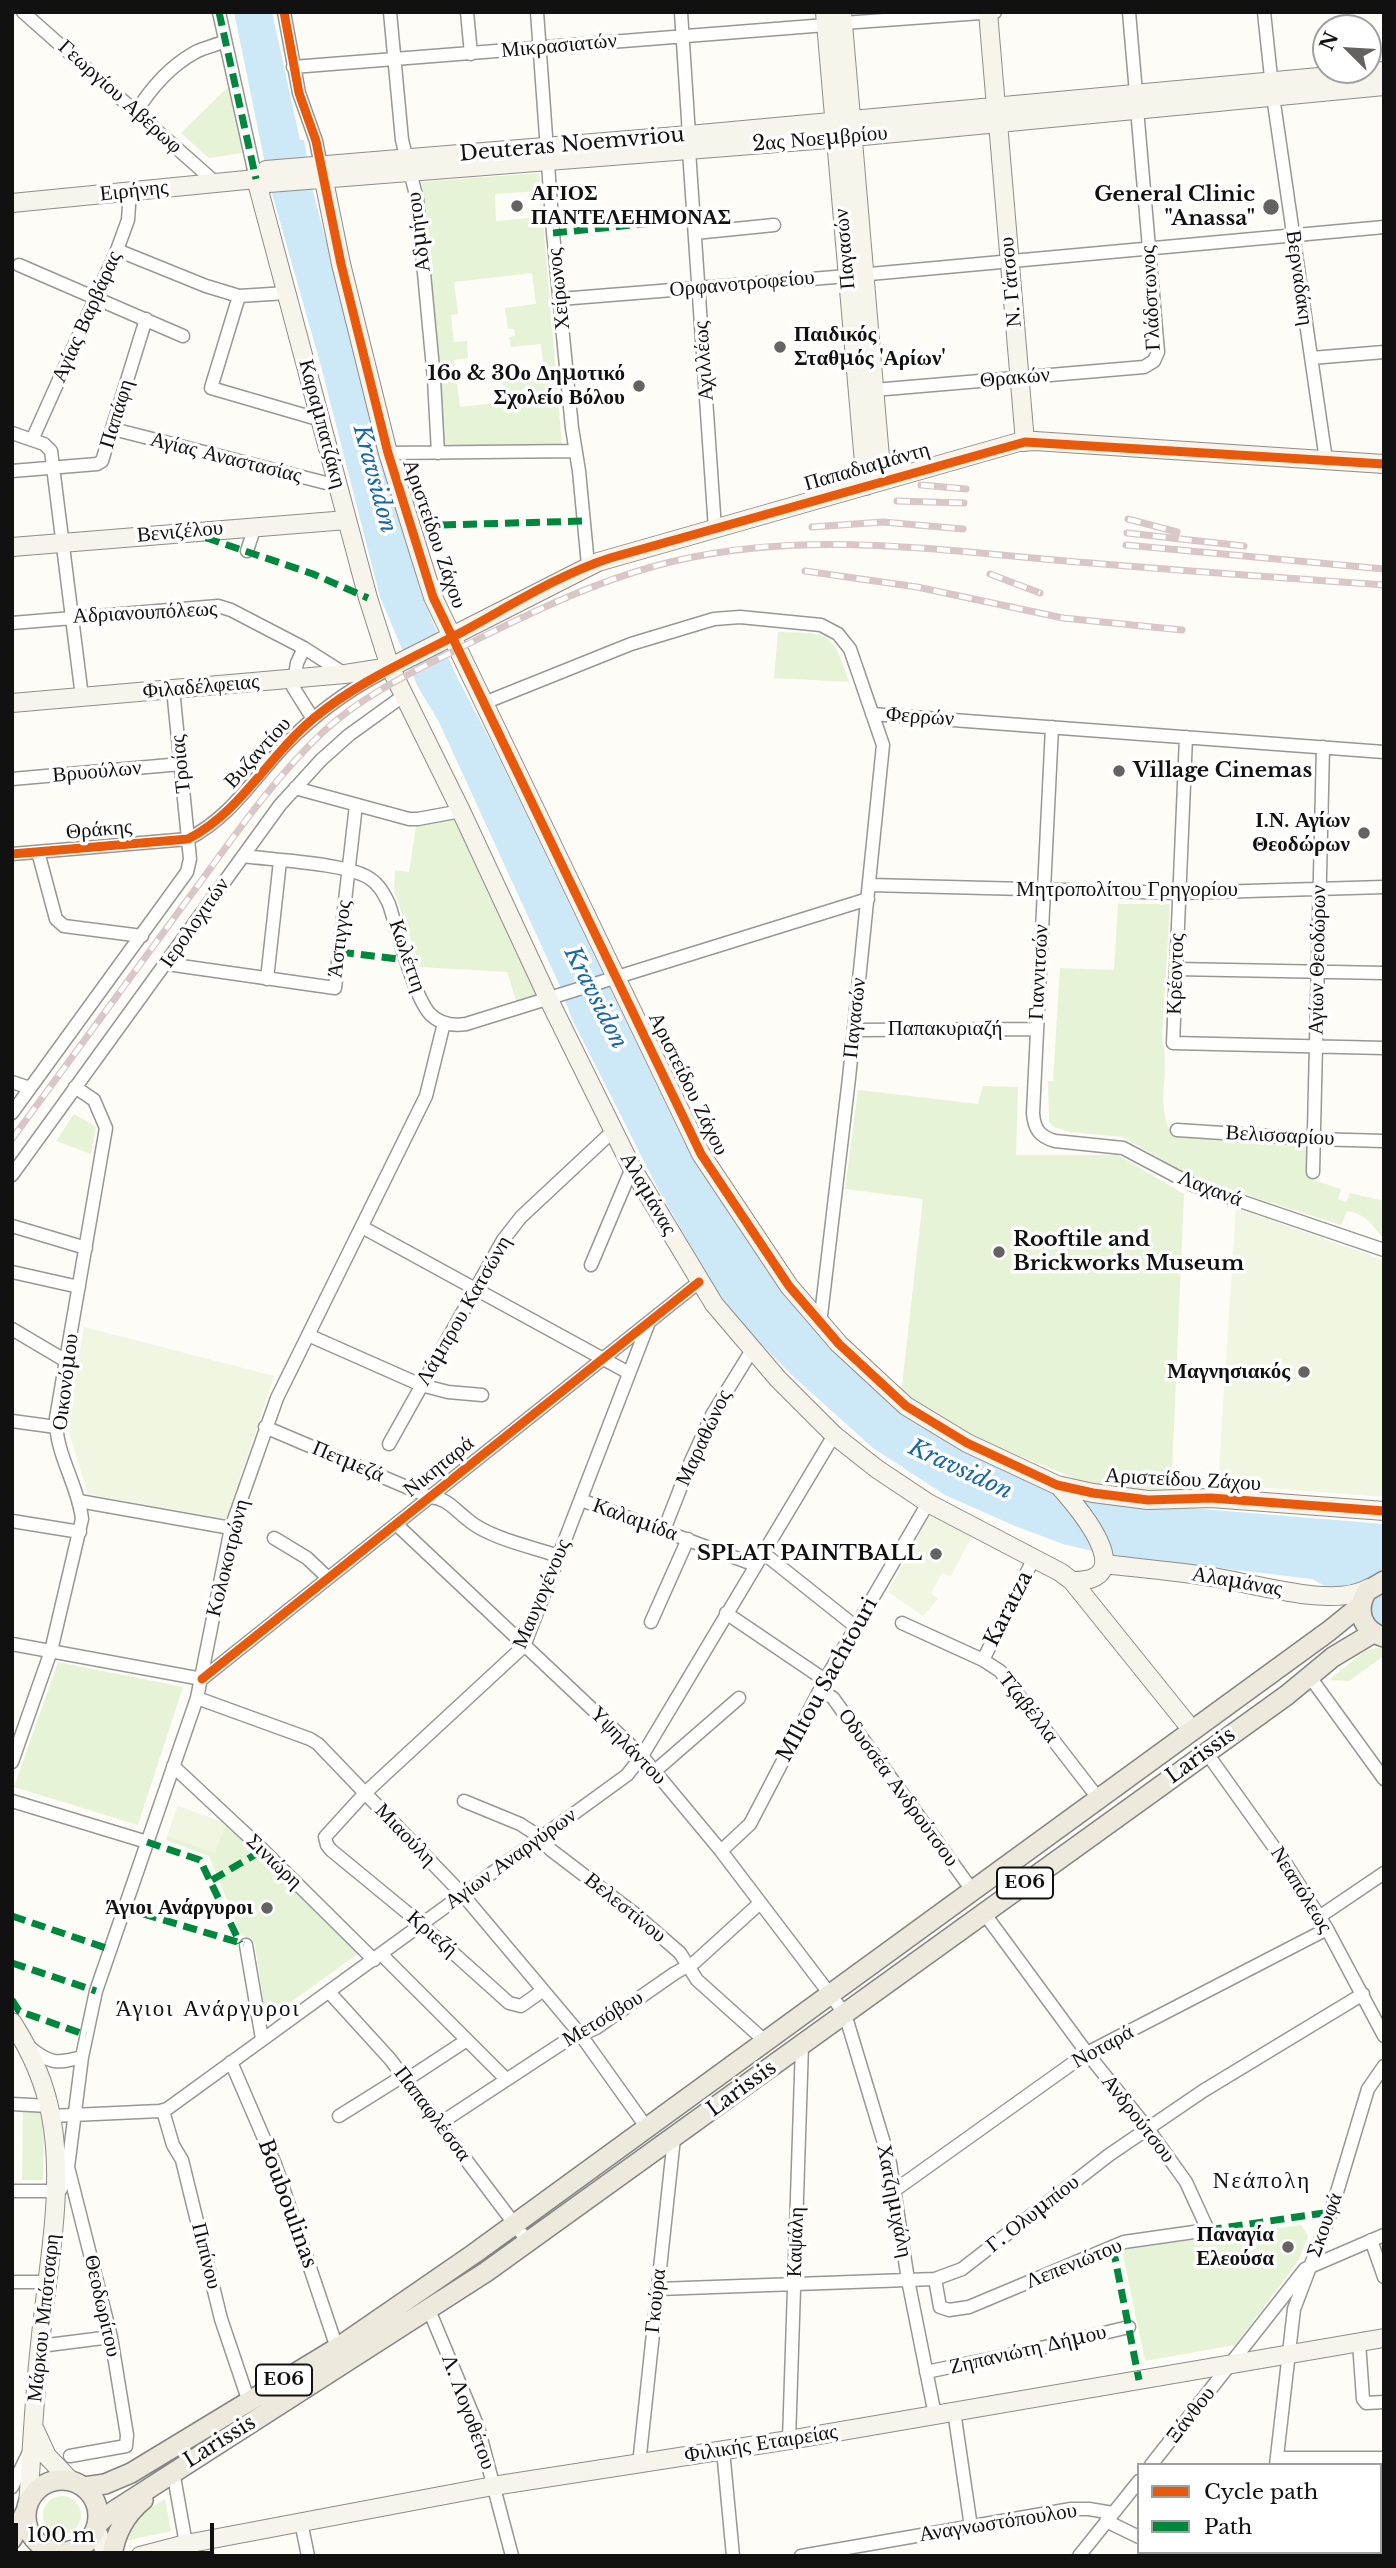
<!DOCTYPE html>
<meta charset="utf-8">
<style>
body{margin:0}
#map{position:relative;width:1396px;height:2568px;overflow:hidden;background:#fdfcf7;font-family:"Libre Baskerville",serif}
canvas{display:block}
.frame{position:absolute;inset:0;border:14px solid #111;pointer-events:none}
.legend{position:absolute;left:1137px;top:2463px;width:245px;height:91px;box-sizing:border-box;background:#fff;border:2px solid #a0a0a0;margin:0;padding:9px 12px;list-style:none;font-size:21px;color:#111}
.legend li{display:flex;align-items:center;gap:14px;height:35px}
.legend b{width:35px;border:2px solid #a0a0a0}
.north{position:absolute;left:1312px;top:14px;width:70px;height:70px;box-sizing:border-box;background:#fff;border:2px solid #a0a0a0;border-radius:50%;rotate:294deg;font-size:19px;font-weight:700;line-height:28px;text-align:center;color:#111}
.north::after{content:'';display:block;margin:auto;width:24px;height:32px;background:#646362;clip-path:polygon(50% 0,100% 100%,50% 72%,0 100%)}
.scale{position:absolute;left:14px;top:2523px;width:200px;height:32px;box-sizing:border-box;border:4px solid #111;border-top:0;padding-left:9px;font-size:21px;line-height:24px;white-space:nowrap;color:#111;-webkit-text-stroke:5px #fff;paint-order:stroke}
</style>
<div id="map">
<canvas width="1396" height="2568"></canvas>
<div class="frame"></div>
<ul class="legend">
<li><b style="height:9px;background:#e8590c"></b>Cycle path</li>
<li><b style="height:9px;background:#00873e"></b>Path</li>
</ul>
<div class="north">N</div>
<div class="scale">100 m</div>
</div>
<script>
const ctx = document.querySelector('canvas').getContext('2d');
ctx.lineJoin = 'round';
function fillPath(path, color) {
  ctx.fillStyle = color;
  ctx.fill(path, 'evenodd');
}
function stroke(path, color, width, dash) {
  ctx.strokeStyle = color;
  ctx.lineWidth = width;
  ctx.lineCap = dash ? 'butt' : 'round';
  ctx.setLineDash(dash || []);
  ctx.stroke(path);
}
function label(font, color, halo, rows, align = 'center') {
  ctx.font = font + ' "Libre Baskerville",serif';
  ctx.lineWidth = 7;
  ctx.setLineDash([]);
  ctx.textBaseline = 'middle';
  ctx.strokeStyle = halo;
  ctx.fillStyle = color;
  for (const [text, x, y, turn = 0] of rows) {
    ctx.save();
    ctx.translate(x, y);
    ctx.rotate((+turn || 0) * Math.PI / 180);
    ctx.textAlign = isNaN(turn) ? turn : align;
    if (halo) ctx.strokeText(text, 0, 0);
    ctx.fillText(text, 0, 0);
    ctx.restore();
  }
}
const green = new Path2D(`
 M 232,83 L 248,152 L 209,158 L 181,133 Z
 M 539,173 L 562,445 L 441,446 L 439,384 L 422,182 ZM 539,191 L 541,217 L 496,221 L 495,194 ZM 532,273 L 536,304 L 505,308 L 508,329 L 514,329 L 515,336 L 509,337 L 511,347 L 541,344 L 544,373 L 511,377 L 509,370 L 501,371 L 505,402 L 460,407 L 454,360 L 468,358 L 467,341 L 454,342 L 451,315 L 458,314 L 454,282 Z
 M 778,632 C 830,633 833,632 849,682 L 774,678 Z
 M 457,818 L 540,996 L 517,1003 L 507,972 L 420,967 L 394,890 L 395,870 L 409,872 L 416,826 Z
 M 1118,904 L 1170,904 L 1162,1039 C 1171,1069 1156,1100 1169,1129 L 1182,1136 L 1309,1145 L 1308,1178 L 1341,1189 L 1338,1199 L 1346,1202 L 1350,1193 L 1384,1201 L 1384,1239 C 1373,1226 1365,1213 1347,1211 L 1341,1225 L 1194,1178 L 1123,1137 L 1070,1132 L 1054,1127 L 1049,1122 L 1048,1081 L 1053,1081 L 1060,968 L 1114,970 Z
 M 983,1086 L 1018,1087 L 1016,1155 L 1118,1155 L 1184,1194 L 1171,1495 L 1078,1483 L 1079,1480 L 968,1435 L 901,1394 L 923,1199 L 845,1189 L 858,1090 L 978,1104 Z
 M 74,1114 L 96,1127 L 91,1154 L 56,1141 Z
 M 1384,1646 L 1384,1656 L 1349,1681 L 1329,1680 L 1365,1651 Z
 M 58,1662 L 183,1687 L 138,1825 L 14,1787 Z
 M 178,1806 L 227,1824 L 359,1953 L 276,2013 L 265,2013 L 255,1944 L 241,1934 L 209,1856 L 166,1840 Z
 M 23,2109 L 41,2110 L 44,2123 L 43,2180 L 22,2180 Z
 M 1301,2225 L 1308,2236 L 1299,2260 L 1235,2345 L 1145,2361 L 1122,2250 Z
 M43 2515a19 19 0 1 1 38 0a19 19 0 1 1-38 0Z
 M 165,2499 L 171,2531 L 125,2541 L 140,2514 Z`);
const pitch = new Path2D(`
 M 1236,1208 L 1384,1260 L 1384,1497 L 1218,1484 Z
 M 84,1327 L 274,1376 L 226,1519 L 88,1494 L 69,1432 L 69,1417 Z
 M 930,1515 L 972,1536 L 951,1576 L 942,1573 L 931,1593 L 938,1599 L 923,1616 L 888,1592 Z
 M 178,1806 L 226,1824 L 215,1853 L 167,1836 Z`);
const water = new Path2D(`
 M 234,12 L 272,12 L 300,140 L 304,140 L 313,192 L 422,597 L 455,673 L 495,750 L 682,1138 L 710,1185 L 785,1294 L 903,1412 L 945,1440 L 1006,1472 L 1052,1492 L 1104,1501 L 1384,1524 L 1384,1627 L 1329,1588 L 1312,1579 L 1105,1554 L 1063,1544 L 1015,1526 L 945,1495 L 873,1448 L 795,1378 L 749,1332 L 723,1299 L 702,1266 L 655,1183 L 572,1019 L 559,984 L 439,722 L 418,687 L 380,597 L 321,366 L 269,183 Z`);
const street = new Path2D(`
 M 23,12 L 216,183
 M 219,12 L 256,179
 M 284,12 L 299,93 L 316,141 L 321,166
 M 390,12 L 402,140 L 417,199 L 434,379 L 438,453
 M 467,12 L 471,54
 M 537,12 L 553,233 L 572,428 L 579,471 L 588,565
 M 681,12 L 689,135
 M 1129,12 L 1136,93
 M 1264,12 L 1273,96 L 1326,460
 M 843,23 L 995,12
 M 293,67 L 826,25
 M 136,112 C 151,88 169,67 194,53 C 204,47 215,46 225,41
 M 689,151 L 715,529
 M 695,233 L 774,225
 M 117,250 L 206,286 L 239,296 L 287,293
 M 19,265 L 183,336
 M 239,296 L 211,388 L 321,420
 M 560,299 L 848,276 L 1384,227
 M 1311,358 L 1384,352
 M 874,390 L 1144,367 L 1154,361 L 1158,352 L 1137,109
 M 113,429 L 338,486
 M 12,433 L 44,444 L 51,451 L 82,697
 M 32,440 L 117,250 L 128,220 L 130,191
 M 388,453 L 575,451
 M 12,471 L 97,464 L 102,461 L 146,319
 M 247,551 L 255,526
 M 12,623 L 218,606 L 231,610 L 304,648 L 345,674
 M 304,648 L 297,663 L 293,687 L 313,719
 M 484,703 L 631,644 L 714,619 L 740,617 L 821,625 L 838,634 L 850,649 L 883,745 L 849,1078 L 820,1324
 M 872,714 L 1384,752
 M 1052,727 L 1033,1113 C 1034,1129 1040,1137 1055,1141 L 1123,1148 L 1193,1185 L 1384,1250
 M 1186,737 L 1173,1043 L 1384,1048
 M 12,779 L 181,764
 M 295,788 L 409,819 L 418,819 L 461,811
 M 38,852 L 56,919 L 64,926 L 142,936
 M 12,854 L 188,839 C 231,817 253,779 285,745 C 313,716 345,692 381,673
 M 243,856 C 274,860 345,863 369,878 C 379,884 384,894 389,904 C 397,929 414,997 430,1014 C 440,1024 453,1026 466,1024 L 868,899
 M 870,885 L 1179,893 L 1384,887
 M 167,964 L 335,988 L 356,805
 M 1176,969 L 1384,973
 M 267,979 L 280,861
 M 854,1030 L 1036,1029
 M 12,1082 L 30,1088
 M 12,1113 L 187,872 L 190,859 L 173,689
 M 1177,1130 L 1314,1139 L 1384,1141
 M 1313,1172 L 1323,747
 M 12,1175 L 280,805 L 321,760 L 349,735 L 403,696
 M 12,1226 L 86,1248
 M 362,1227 L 629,1373
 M 591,1265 L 632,1168
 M 12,1272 L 79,1287
 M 12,1329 L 66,1361
 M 308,1335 L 421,1385 L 448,1392 L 482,1395
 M 12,1421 L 56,1427
 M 265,1427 L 430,1497 C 447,1498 454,1509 467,1519 C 488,1538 532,1547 559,1556
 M 389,1444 L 503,1240 L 521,1217 L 613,1131
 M 581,1500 L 755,1565
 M 79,1501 L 231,1528
 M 12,1521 L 80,1532
 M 396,1524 L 642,1756 L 721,1851 L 845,2014 L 890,2163 L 908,2280 L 935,2415
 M 664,1530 L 691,1461 L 712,1415 L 752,1350
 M 274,1538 L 307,1558 L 328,1578
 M 762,1552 L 856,1627
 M 726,1613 L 825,1680
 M 651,1622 L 688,1539
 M 902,1623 L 983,1660 L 1000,1671 L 1098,1798
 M 12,1644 L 202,1679 L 699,1282
 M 983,1660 L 1034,1558
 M 1310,1677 L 1384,1779
 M 820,1690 L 833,1698 L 972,1890
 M 197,1698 L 310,1739 L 318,1744 L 463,1895 L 580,2034 L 647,2128
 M 1206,1752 L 1286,1864 L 1327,1929 L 1384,2036
 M 12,1762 L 51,1651 L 82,1519 C 78,1484 55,1454 56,1418 L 106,1128 L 94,1100 L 75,1087
 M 173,1766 L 263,1850 L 374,1960
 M 655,1771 L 739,1698
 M 12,1801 L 147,1842
 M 464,1801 L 520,1824 L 534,1833 L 551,1850 L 635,1914 L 680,1953 L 697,1980 L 765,2041
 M 721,1851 L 750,1824 L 825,1680 L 928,1503
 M 1319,1917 L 1384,1873
 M 246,1945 L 262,2039
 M 381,1954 L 506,2079
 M 542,1991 L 521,2006 L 509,2003 L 421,1924 L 331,1850 L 327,1845 L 325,1837 L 365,1793 L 524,1646 L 649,1322
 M 329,1992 L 390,2059 L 528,2242
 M 28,2046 C 50,2064 56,2064 82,2057
 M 231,2062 L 275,2164 L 337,2348
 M 406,2080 L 467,2040
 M 12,2104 L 49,2106
 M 163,2111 L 173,2145 L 182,2160 L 221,2319 L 249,2402
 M 51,2116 L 160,2111 L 167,2109 L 627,1775 L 642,1756 L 834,1435
 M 339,2116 L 403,2076
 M 439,2124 L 561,2044 L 596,2028 L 675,1973 L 695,1962 L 760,1903
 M 68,2167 L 111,2337 L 127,2435 L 126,2446 L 70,2456
 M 61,2189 L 68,2167 L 82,2057 L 96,1991 L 197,1698 L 231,1528 L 277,1398 L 426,1096 L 444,1023
 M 895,2190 L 1087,2053 L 1327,1929
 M 12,2191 L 55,2191
 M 1371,2240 L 1384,2277
 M 935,2279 L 940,2307 L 949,2310 L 969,2307 L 1124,2242 L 1208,2230 L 1186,2182 L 1148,2129 L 1087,2053 L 984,1913
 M 12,2282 L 47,2282
 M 658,2289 L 935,2279 L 962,2269 L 1109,2155 L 1203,2091 L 1363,1994
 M 429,2310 L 478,2427 L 512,2556
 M 1359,2342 L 1363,2399 L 1366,2403 L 1384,2402
 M 40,2346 L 111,2337
 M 926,2372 L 1028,2351 L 1129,2327
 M 954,2411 L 971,2527
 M 789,2440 L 802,2045
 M 723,2450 L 733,2556
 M 1277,2458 L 1384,2458
 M 639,2464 L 674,2138
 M 1151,2465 L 1305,2269 L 1384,2235
 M 1276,2465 L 1294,2309 L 1331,2212 L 1368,2089 L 1384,2066
 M 173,2471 L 186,2544
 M 12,2487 L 29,2452
 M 1106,2521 L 1139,2537
 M 301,2522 L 308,2556
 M 801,2556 L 1071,2509 L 1089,2509 L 1113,2513
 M 1079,2556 L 1139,2481
 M 1264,2556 L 1265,2552`);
const secondary = new Path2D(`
 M 825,12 L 866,486
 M 842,12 L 882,481
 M 988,12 L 996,107
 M 998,123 L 1025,442
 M 321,166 L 341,264 L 388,453 L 433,597 L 701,1154 L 789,1286 L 839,1344 L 906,1406 L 967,1443 L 1057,1485 L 1093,1493 L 1148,1500 L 1211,1498 L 1384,1511
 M 256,179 L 368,598 L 390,667 L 461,811 L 549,1000 L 632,1168 L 714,1304 L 778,1379 L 834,1435 L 877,1469 L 928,1503 L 1060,1572 L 1072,1581 L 1192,1730
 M 256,179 L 266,170 L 689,135 L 1384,71
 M 12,203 L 256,179 L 269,183 L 853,137 L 1384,86
 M 12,547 L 347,520
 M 12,703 L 345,674 L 390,667 L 399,663 L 598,562 L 1019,442 L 1035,441 L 1384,464
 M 1058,1485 C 1077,1506 1143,1582 1072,1581
 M 1104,1564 C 1138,1568 1172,1571 1205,1576 C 1248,1581 1332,1610 1369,1588
 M 12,2022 C 30,2050 45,2083 51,2116 C 65,2190 47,2270 40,2345 C 34,2398 32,2451 28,2505
 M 35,2430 L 47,2456 L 71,2481
 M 96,2529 L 107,2556
 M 71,2550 L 82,2556
 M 140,2556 L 186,2544 L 493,2486 L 789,2440 L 1384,2338`);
const primary = new Path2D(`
 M 1384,1581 L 1367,1591 C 1355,1610 1362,1631 1384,1637
 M26 2516a36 36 0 1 1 72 0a36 36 0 1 1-72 0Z
 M 84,2487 L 105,2484 L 131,2473 L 337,2348 L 475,2253 L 1329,1631 L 1361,1605
 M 97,2525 L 106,2516 L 486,2272 L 1287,1695 L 1333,1657 L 1373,1633
 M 12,2539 L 26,2511
 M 112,2556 C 115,2534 126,2514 143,2500`);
const rail = new Path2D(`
 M 921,485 L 966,489
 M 897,501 L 964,503
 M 1128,519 L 1177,532
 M 812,527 L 883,522 L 963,529
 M 1127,533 L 1244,546
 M 1126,545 L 1384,569
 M 805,571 L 917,587 L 1063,618 L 1182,630
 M 990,574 L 1040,593
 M 12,1139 C 70,1060 128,981 185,903 C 229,844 269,783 323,732 C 366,692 423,667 476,640 C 540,608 608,576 679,560 C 800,532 922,548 1043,559 C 1157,569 1270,577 1384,585`);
const quiet = new Path2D(`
 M 219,12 L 256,179
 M 553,233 L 694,219
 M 442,525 L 584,521
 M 186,531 L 313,574 L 368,598
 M 340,952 L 406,960
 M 147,1842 L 200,1860 L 240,1943
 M 212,1880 L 263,1850
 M 123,1908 L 244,1944
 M 12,1916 L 109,1949
 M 12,1963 L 96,1991
 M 12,2000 L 19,2011 L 86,2035
 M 1208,2230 L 1331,2212
 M 1113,2248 L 1139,2380`);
const cycleway = new Path2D(`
 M 284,12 L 299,93 L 316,141 L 341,264 L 388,453 L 433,597 L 701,1154 L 789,1286 L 839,1344 L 906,1406 L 967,1443 L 1057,1485 L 1093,1493 L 1148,1500 L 1211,1498 L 1384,1511
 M 12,854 L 188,839 C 242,811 268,756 314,718 C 359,681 411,659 462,632 C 510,606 558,575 610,558 L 1025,442 L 1384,464
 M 202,1679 L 699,1282`);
const markers = [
 [517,206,7,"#646362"],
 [1271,207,9,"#646362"],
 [780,347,7,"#646362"],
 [639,386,7,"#646362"],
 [1119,771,7,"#646362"],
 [1364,833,7,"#646362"],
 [999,1252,7,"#646362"],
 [1304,1372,7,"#646362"],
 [936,1554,7,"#646362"],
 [267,1908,7,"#646362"],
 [1288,2247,7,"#646362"]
];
const shields = [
 [1025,1883,56],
 [284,2380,56]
];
const shieldNames = [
 ["ΕΟ6",1025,1883],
 ["ΕΟ6",284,2380]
];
const streetNames = [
 ["Μικρασιατών",559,46,-5],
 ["Γεωργίου Αβέρωφ",120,97,42],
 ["2ας Νοεμβρίου",820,139,-5],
 ["Deuteras Noemvriou",572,145,-5],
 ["Ειρήνης",134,191,-6],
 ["Αδμήτου",419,232,-97],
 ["Παγασών",845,249,-95],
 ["Βερναδάκη",1299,278,82],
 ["Ν. Γάτσου",1011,282,-95],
 ["Ορφανοτροφείου",742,284,-5],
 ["Χείρωνος",559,289,-96],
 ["Γλάδστωνος",1151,298,-93],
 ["Αγίας Βαρβάρας",87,317,-66],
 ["Αχιλλέως",704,361,-94],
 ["Θρακών",1015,378,-5],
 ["Παπάφη",117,414,-73],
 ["Καραμπατζάκη",322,424,75],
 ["Αγίας Αναστασίας",226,458,14],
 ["Παπαδιαμάντη",867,467,-16],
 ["Βενιζέλου",180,532,-5],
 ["Αριστείδου Ζάχου",434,534,71],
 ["Αδριανουπόλεως",145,613,-3],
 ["Φιλαδέλφειας",201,687,-5],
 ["Φερρών",920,717,4],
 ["Βυζαντίου",258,753,-48],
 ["Τροίας",181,764,-96],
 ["Βρυούλων",97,772,-5],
 ["Θράκης",99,830,-5],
 ["Μητροπολίτου Γρηγορίου",1127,890],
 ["Ιερολοχιτών",195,923,-55],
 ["Άστιγγος",340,939,-83],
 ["Κωλέττη",407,956,71],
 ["Αγίων Θεοδώρων",1318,960,-89],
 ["Γιαννιτσών",1039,972,-87],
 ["Κρέοντος",1176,974,-88],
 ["Παγασών",855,1018,-84],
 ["Παπακυριαζή",945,1029],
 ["Αριστείδου Ζάχου",688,1084,64],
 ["Βελισσαρίου",1280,1136,3],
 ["Λαχανά",1210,1189,21],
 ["Αλαμάνας",648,1194,60],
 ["Λάμπρου Κατσώνη",464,1311,-60],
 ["Οικονόμου",66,1382,-83],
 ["Μαραθώνος",704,1438,-65],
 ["Πετμεζά",348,1462,23],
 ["Νικηταρά",439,1467,-39],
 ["Αριστείδου Ζάχου",1183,1480,3],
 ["Καλαμίδα",635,1520,20],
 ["Κολοκοτρώνη",228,1558,-76],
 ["Αλαμάνας",1237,1582,10],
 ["Μαυγογένους",542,1594,-67],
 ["Karatza",1009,1609,-63],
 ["MIltou Sachtouri",828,1680,-61],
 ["Τζαβέλλα",1028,1708,52],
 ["Υψηλάντου",628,1746,46],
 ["Larissis",1201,1756,-36],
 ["Οδυσσέα Ανδρούτσου",898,1788,54],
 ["Μιαούλη",405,1835,46],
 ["Αγίων Αναργύρων",511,1859,-36],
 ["Σινιώρη",274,1862,44],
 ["Νεαπόλεως",1301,1890,58],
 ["Βελεστίνου",625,1908,39],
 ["Κριεζή",432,1934,41],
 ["Μετσόβου",603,2019,-31],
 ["Νοταρά",1103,2047,-29],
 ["Larissis",742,2089,-36],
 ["Παπαφλέσσα",432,2114,53],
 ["Ανδρούτσου",1138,2119,52],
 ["Χατζημιχάλη",894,2201,79],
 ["Bouboulinas",287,2204,70],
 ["Γ. Ολυμπίου",1033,2214,-38],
 ["Σκουφά",1325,2225,-70],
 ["Καψάλη",796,2242,-88],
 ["Πιπίνου",206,2256,76],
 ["Λεπενιώτου",1074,2264,-22],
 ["Γκούρα",656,2301,-84],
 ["Θεοδωρίτου",102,2306,77],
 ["Μάρκου Μπότσαρη",44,2318,-84],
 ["Ζηπανιώτη Δήμου",1028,2350,-13],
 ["Λ. Λογοθέτου",468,2412,70],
 ["Ξάνθου",1191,2415,-52],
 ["Larissis",220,2442,-32],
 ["Φιλικής Εταιρείας",761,2444,-9],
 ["Αναγνωστόπουλου",998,2523,-9]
];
const poiNames = [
 ["ΑΓΙΟΣ",531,194,"left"],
 ["ΠΑΝΤΕΛΕΗΜΟΝΑΣ",531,218,"left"],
 ["General Clinic",1255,195],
 ["\"Anassa\"",1255,219],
 ["Παιδικός",794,335,"left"],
 ["Σταθμός 'Αρίων'",794,359,"left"],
 ["16ο & 30ο Δημοτικό",625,374],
 ["Σχολείο Βόλου",625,398],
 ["Village Cinemas",1133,771,"left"],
 ["Ι.Ν. Αγίων",1350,821],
 ["Θεοδώρων",1350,845],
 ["Rooftile and",1013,1240,"left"],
 ["Brickworks Museum",1013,1264,"left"],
 ["Μαγνησιακός",1290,1372],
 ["SPLAT PAINTBALL",922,1554],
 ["Άγιοι Ανάργυροι",253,1908],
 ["Παναγία",1274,2235],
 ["Ελεούσα",1274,2259]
];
const waterNames = [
 ["Kravsidon",374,479,75],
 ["Kravsidon",595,998,63],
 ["Kravsidon",960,1470,25]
];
const neighbourhoodNames = [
 ["Άγιοι Ανάργυροι",208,2010],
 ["Νεάπολη",1262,2182]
];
fillPath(green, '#e7f3d7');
fillPath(pitch, '#f0f6e1');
fillPath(water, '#cde8f7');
stroke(street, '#979795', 15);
stroke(secondary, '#8e8d8b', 20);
stroke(primary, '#858482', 22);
stroke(street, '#fffffe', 12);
stroke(secondary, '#f6f4eb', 18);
stroke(primary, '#ede9dc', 19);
stroke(rail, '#d9c6c7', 7);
stroke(rail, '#fff', 4.5, [13]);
stroke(quiet, '#00873e', 7, [14, 7]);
stroke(cycleway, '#e8590c', 9);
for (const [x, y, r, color] of markers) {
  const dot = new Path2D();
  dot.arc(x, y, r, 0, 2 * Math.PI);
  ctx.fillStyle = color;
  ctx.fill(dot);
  stroke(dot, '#fff', 2.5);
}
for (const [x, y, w] of shields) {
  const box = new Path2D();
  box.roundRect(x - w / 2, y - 15.5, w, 31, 5);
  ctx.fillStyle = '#fff';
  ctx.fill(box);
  stroke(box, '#111', 2);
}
label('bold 19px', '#111', null, shieldNames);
label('21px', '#111', '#fff', streetNames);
label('bold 21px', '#111', '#fff', poiNames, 'right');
label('italic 23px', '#1768a6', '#fff', waterNames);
ctx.letterSpacing = '2px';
label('23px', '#111', '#fff', neighbourhoodNames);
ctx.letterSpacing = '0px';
</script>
